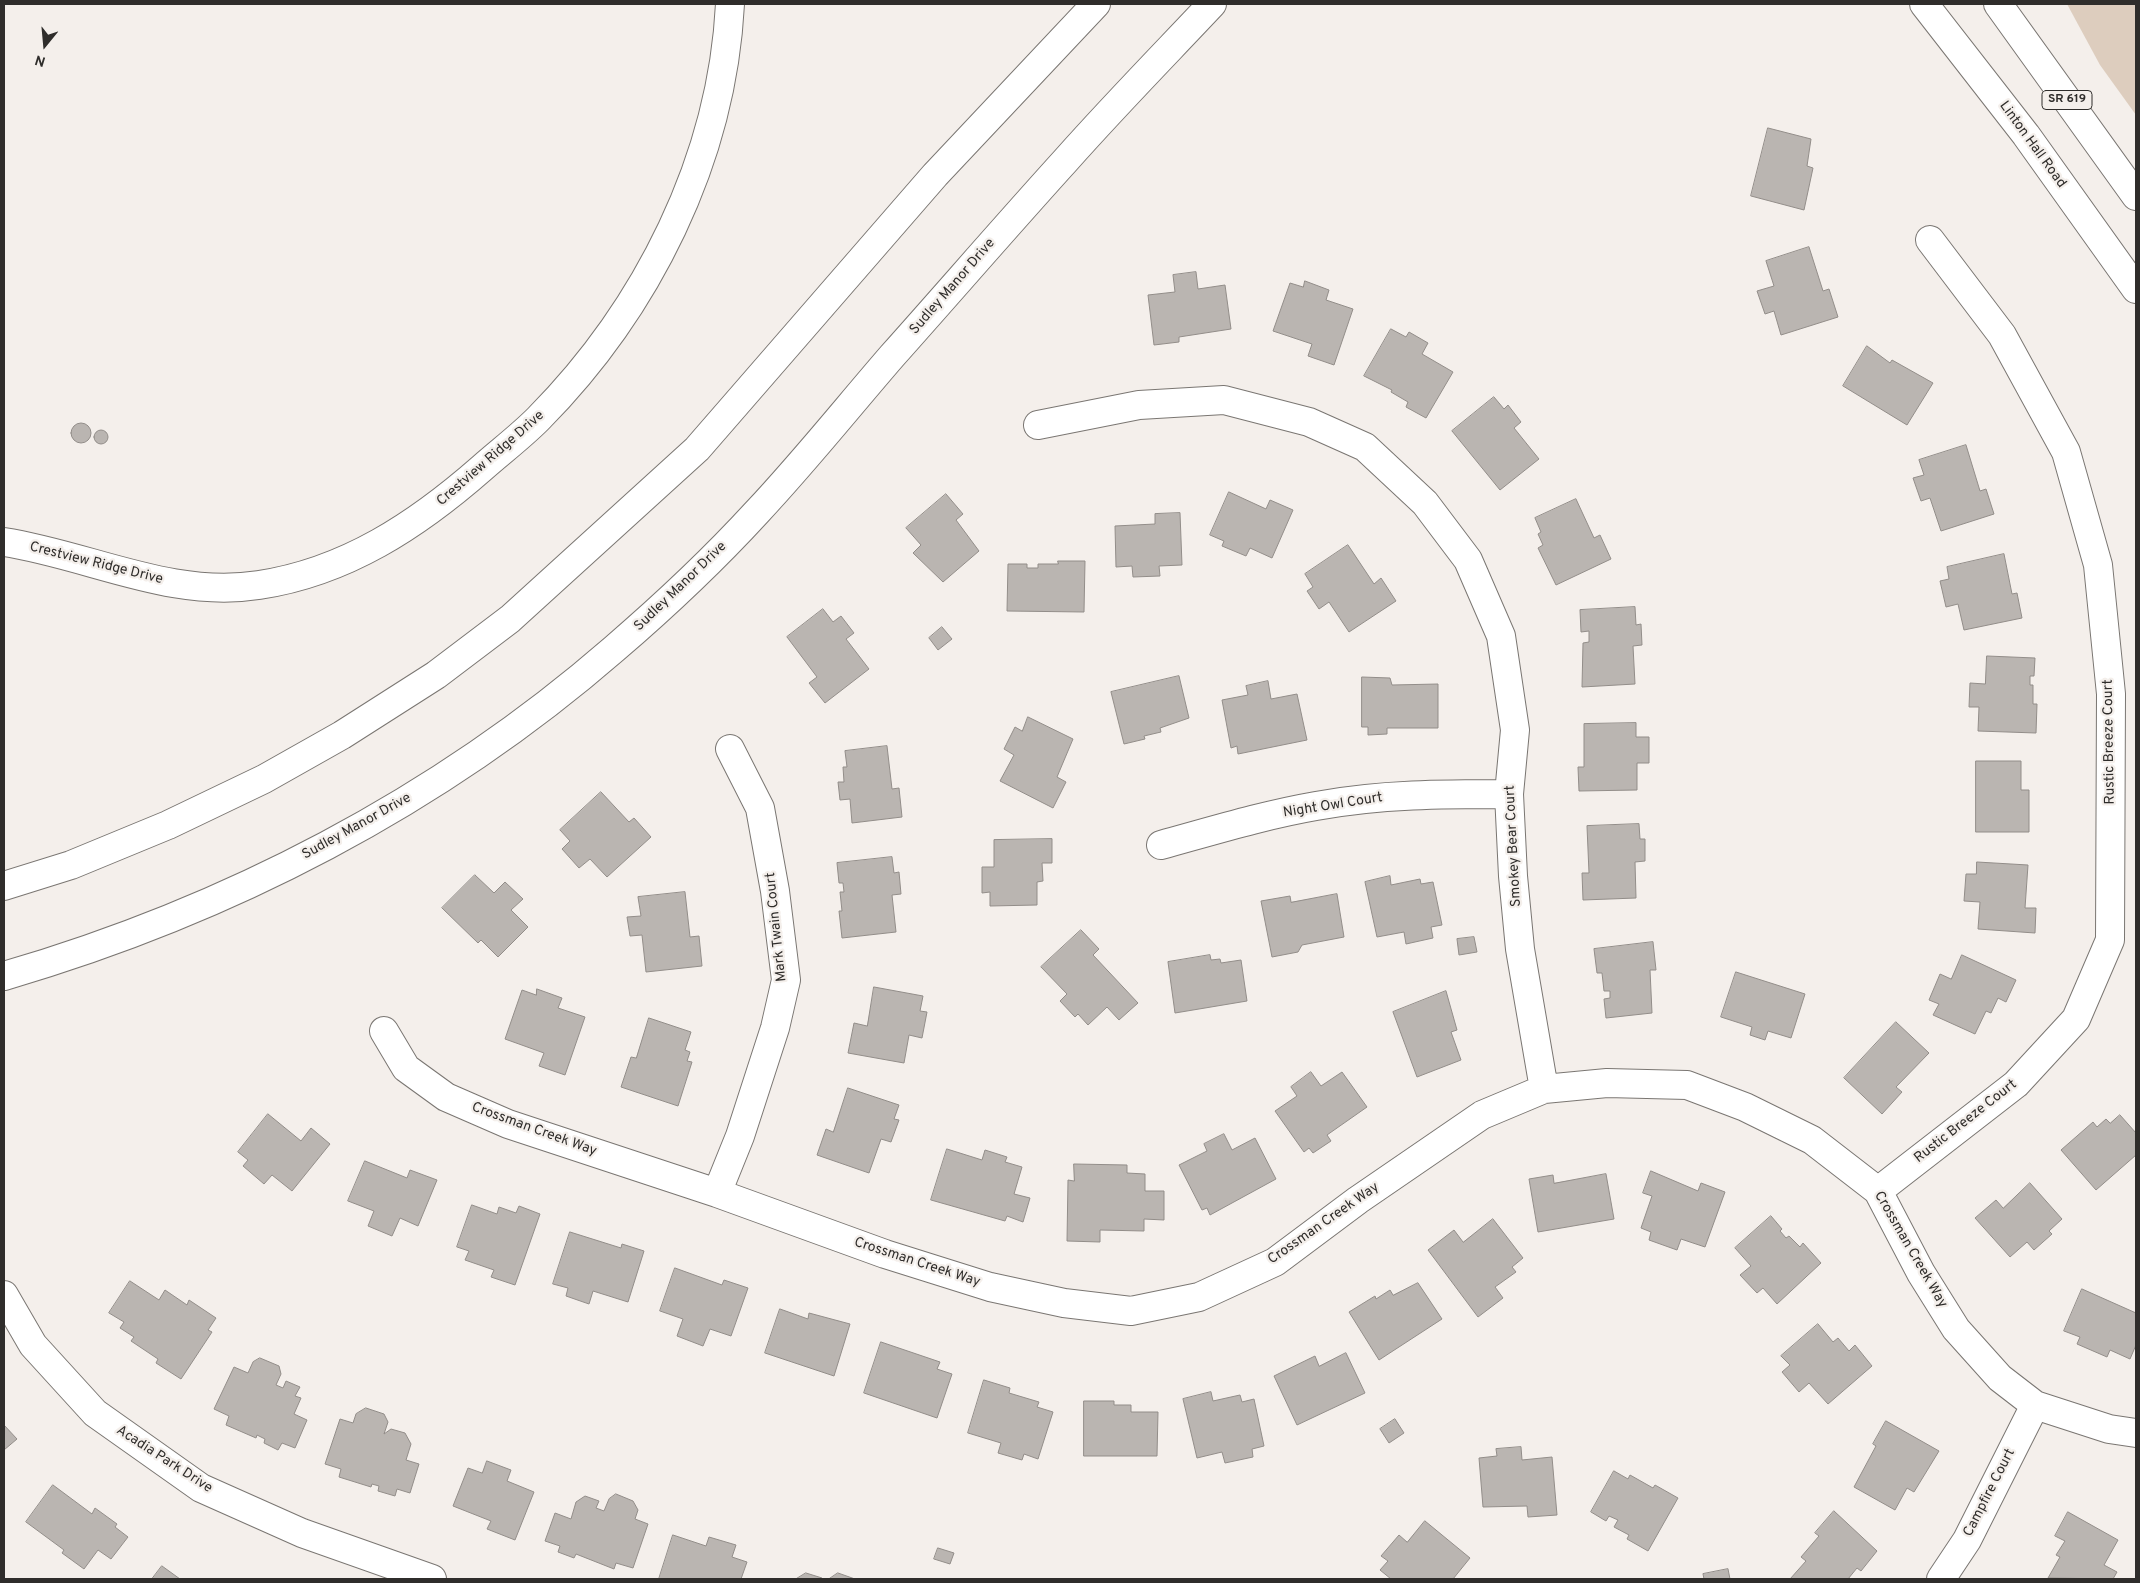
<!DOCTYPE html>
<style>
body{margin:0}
#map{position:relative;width:2140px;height:1583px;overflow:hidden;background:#f4efeb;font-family:Overpass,sans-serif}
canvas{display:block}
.frame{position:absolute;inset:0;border:5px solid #2f2d2b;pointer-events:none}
.north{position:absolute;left:20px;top:20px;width:50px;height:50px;-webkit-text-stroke:4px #f4efeb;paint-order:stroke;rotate:197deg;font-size:14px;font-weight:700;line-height:20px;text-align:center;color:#2f2d2b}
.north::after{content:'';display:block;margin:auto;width:18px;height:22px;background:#2f2d2b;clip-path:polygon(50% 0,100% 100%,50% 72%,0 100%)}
</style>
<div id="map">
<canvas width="2140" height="1583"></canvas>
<div class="frame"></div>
<div class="north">N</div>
</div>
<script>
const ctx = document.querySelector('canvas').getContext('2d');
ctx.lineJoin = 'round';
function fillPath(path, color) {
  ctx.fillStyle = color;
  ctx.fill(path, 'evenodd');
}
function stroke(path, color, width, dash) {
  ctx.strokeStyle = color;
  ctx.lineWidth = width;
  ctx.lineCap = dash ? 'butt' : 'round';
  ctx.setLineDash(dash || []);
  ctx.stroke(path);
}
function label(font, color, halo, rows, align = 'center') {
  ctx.font = font + ' Overpass,sans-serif';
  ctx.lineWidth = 4.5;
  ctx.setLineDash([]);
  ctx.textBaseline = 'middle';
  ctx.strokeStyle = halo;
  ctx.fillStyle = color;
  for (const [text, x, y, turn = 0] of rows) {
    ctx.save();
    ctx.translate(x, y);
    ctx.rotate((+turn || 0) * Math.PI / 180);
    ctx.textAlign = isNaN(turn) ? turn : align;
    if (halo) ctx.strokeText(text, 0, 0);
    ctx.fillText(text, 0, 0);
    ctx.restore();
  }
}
const green = new Path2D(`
 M 2067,4 L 2136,4 L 2136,115 L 2100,65 Z`);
const building = new Path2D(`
 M 1768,128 L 1811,139 L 1807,166 L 1813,168 L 1804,210 L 1751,196 Z
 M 1809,247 L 1823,291 L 1829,289 L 1838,317 L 1781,335 L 1774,311 L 1765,314 L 1757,291 L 1774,286 L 1766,261 Z
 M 1196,272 L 1198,289 L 1225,285 L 1231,329 L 1179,337 L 1179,342 L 1154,345 L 1148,295 L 1175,292 L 1173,275 Z
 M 1305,281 L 1329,290 L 1326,300 L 1353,309 L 1334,365 L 1308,356 L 1312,344 L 1273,331 L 1290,283 L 1303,287 Z
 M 1391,329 L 1406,337 L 1409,332 L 1428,343 L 1422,354 L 1453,372 L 1426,418 L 1406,407 L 1408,402 L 1391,392 L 1392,390 L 1364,376 Z
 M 1867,346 L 1890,363 L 1892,360 L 1933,383 L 1907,425 L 1843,386 Z
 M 1494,397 L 1504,409 L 1508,405 L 1521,422 L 1514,428 L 1539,459 L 1500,490 L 1452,431 Z
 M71 433a10 10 0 1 1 20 0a10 10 0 1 1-20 0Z
 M94 437a7 7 0 1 1 14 0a7 7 0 1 1-14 0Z
 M 1966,445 L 1980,491 L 1986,489 L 1994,514 L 1941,531 L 1930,498 L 1921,501 L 1913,478 L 1924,475 L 1919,460 Z
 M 1229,492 L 1266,509 L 1270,500 L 1293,510 L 1272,558 L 1250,548 L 1246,556 L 1222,546 L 1224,541 L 1210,535 Z
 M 946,494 L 963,514 L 956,520 L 979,551 L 943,582 L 913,553 L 921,545 L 906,528 Z
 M 1576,499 L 1594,538 L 1600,535 L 1611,559 L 1556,585 L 1538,548 L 1543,545 L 1538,534 L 1541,532 L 1535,518 Z
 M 1180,513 L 1182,565 L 1159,566 L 1160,576 L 1133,577 L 1132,566 L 1116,567 L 1115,526 L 1155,524 L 1155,514 Z
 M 1348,545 L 1374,584 L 1381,578 L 1396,601 L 1349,632 L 1329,602 L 1319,609 L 1307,591 L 1313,587 L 1305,574 Z
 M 2004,554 L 2012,594 L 2017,593 L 2022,618 L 1964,630 L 1958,604 L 1946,607 L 1940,581 L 1949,579 L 1947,567 Z
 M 1058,561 L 1085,561 L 1084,612 L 1007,611 L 1008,564 L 1027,564 L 1027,568 L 1038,568 L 1038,564 L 1058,564 Z
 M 1635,607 L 1636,625 L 1641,624 L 1642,645 L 1633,646 L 1635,684 L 1582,687 L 1583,643 L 1589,642 L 1589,631 L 1581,632 L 1580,610 Z
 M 823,609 L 833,622 L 841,616 L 854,633 L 846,639 L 869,669 L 825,703 L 809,683 L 817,677 L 787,637 Z
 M 942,627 L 952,639 L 938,650 L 929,638 Z
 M 1987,656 L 2035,658 L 2034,676 L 2030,676 L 2030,685 L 2033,685 L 2033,704 L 2037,704 L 2036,733 L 1978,731 L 1979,707 L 1969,707 L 1970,683 L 1985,684 Z
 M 1179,676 L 1189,718 L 1160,728 L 1161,732 L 1144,736 L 1145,739 L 1124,744 L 1111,692 Z
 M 1362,677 L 1390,678 L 1392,685 L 1438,684 L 1438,728 L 1387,728 L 1387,734 L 1368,735 L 1368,727 L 1362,727 Z
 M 1268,681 L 1271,699 L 1297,694 L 1307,740 L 1238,754 L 1237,746 L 1231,748 L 1222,700 L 1248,695 L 1246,686 Z
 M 1028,717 L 1073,739 L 1057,777 L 1066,782 L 1053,808 L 1000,781 L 1014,755 L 1004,749 L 1015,727 L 1022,731 Z
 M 1636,723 L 1636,737 L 1649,737 L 1649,763 L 1637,763 L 1637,790 L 1579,791 L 1578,767 L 1584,767 L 1584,724 Z
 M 887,746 L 892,789 L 899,788 L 902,817 L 852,823 L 850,799 L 840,800 L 838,782 L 844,782 L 843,767 L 847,767 L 845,751 Z
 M 1976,761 L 2021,761 L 2021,790 L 2029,790 L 2029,832 L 1976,832 Z
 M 601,792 L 629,822 L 634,818 L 651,837 L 607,877 L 590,859 L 579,868 L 562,849 L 570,841 L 560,830 Z
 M 1639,824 L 1640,839 L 1645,839 L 1645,861 L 1635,862 L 1636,898 L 1583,900 L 1582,873 L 1589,873 L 1587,826 Z
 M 1052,839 L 1052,863 L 1042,863 L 1043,881 L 1037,882 L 1037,905 L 990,906 L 990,892 L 982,893 L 982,867 L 994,867 L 994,840 Z
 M 892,857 L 894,873 L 899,872 L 901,894 L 892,895 L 896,932 L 842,938 L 839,911 L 842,911 L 840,892 L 844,892 L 843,883 L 839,883 L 837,863 Z
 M 1977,862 L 2028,865 L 2025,908 L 2036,908 L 2035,933 L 1978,929 L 1980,902 L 1964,901 L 1966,874 L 1976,874 Z
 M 475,875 L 494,893 L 505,882 L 523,899 L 511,910 L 528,927 L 498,957 L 481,940 L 478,943 L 442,908 Z
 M 1390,876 L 1391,885 L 1420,879 L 1421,884 L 1433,882 L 1442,925 L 1431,927 L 1433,938 L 1406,944 L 1404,932 L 1377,937 L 1365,882 Z
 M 685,892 L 690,937 L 699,936 L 702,966 L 646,972 L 642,935 L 630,936 L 627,917 L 641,916 L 638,897 Z
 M 1337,894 L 1344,937 L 1302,945 L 1298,952 L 1272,957 L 1261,901 L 1290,896 L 1291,902 Z
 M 1081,930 L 1099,949 L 1093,955 L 1138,1003 L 1119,1020 L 1107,1007 L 1088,1025 L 1078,1014 L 1075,1017 L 1060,1001 L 1067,994 L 1041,967 Z
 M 1474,937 L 1477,952 L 1459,955 L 1457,939 Z
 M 1653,942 L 1656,970 L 1650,970 L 1652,1013 L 1606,1018 L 1604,999 L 1610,998 L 1610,991 L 1604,991 L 1602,973 L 1597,973 L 1594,949 Z
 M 1210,955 L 1211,960 L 1220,959 L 1221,963 L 1241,960 L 1247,1001 L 1175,1013 L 1168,962 Z
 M 1962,955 L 2016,980 L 2006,1002 L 1998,998 L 1991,1013 L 1986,1011 L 1975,1034 L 1933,1015 L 1939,1004 L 1929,1000 L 1940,974 L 1951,979 Z
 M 1736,972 L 1805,994 L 1791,1038 L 1768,1031 L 1765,1040 L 1750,1035 L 1752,1027 L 1721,1017 Z
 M 874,987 L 923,996 L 920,1011 L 927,1012 L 922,1038 L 909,1035 L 904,1063 L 848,1053 L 854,1023 L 867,1026 Z
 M 537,989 L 562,998 L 558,1008 L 585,1017 L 565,1075 L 539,1066 L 544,1053 L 505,1039 L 522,990 L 536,995 Z
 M 1446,991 L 1457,1030 L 1451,1032 L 1461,1060 L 1417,1077 L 1393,1012 Z
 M 649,1018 L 691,1032 L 685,1050 L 690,1052 L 687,1061 L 692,1062 L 678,1106 L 621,1087 L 631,1057 L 636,1058 Z
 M 1896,1022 L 1929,1053 L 1896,1087 L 1902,1092 L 1882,1114 L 1844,1078 Z
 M 1311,1072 L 1321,1086 L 1342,1072 L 1367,1107 L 1327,1135 L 1331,1141 L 1313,1153 L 1309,1148 L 1304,1152 L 1275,1111 L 1297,1096 L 1291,1087 Z
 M 848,1088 L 899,1105 L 894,1119 L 899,1120 L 891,1142 L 881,1139 L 869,1173 L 817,1155 L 826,1129 L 833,1132 Z
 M 268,1114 L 301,1141 L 311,1128 L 330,1144 L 292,1191 L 272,1175 L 264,1184 L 243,1166 L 248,1160 L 238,1152 Z
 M 2120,1115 L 2136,1133 L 2136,1155 L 2096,1190 L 2061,1150 L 2093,1122 L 2097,1127 L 2106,1119 L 2110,1123 Z
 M 1224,1134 L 1232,1150 L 1255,1138 L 1276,1179 L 1210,1215 L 1207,1208 L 1202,1210 L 1179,1165 L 1207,1151 L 1204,1144 Z
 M 947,1149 L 982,1160 L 985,1150 L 1007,1157 L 1005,1162 L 1022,1167 L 1014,1194 L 1030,1198 L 1023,1222 L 1007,1216 L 1005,1221 L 931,1200 Z
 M 365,1161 L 407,1178 L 410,1170 L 437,1180 L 418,1226 L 400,1218 L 392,1236 L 368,1226 L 374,1211 L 348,1201 Z
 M 1074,1164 L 1127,1165 L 1127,1173 L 1145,1174 L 1145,1191 L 1164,1191 L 1164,1220 L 1144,1219 L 1144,1231 L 1100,1230 L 1100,1242 L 1067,1241 L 1068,1180 L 1074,1181 Z
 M 1651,1171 L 1698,1191 L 1701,1183 L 1725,1192 L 1705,1247 L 1681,1239 L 1677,1250 L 1649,1240 L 1651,1232 L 1641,1228 L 1652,1196 L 1643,1193 Z
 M 1606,1174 L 1614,1219 L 1538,1232 L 1529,1179 L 1553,1175 L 1554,1183 Z
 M 2030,1183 L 2062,1219 L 2049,1231 L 2052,1234 L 2034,1250 L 2027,1242 L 2010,1257 L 1975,1218 L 1996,1200 L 2003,1208 Z
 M 472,1205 L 497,1214 L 499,1207 L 516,1213 L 519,1206 L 540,1214 L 515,1285 L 491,1277 L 494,1270 L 465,1260 L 469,1251 L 457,1247 Z
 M 1771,1216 L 1782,1229 L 1780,1231 L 1786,1238 L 1789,1236 L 1800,1247 L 1803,1243 L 1821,1263 L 1777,1304 L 1763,1288 L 1757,1293 L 1740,1275 L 1751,1266 L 1735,1248 Z
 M 1493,1219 L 1523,1258 L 1512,1267 L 1516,1272 L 1495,1287 L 1503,1298 L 1478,1317 L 1428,1250 L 1454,1230 L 1463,1242 Z
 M 570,1232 L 621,1248 L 622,1244 L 644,1251 L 628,1302 L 593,1291 L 589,1304 L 566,1296 L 568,1288 L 553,1284 Z
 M 675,1268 L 722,1285 L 724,1280 L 748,1288 L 731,1336 L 710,1329 L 703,1346 L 677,1336 L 683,1319 L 660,1311 Z
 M 130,1281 L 159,1300 L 165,1290 L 187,1305 L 189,1300 L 216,1318 L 208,1330 L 212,1332 L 181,1379 L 156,1363 L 158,1359 L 131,1341 L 134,1337 L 120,1328 L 124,1322 L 109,1313 Z
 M 1418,1283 L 1442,1319 L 1379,1360 L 1349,1312 L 1375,1296 L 1376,1299 L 1390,1290 L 1393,1295 Z
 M 2082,1289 L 2136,1313 L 2136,1345 L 2130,1359 L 2110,1350 L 2107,1357 L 2077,1344 L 2080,1337 L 2064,1331 Z
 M 780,1309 L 808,1319 L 809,1313 L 850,1324 L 834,1376 L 765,1353 Z
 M 1818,1324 L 1833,1342 L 1838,1338 L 1849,1351 L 1855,1345 L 1872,1366 L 1828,1404 L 1809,1383 L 1799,1392 L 1782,1372 L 1790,1365 L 1781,1356 Z
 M 881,1342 L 940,1362 L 937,1369 L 952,1374 L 937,1418 L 864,1393 Z
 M 1346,1353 L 1365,1393 L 1297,1425 L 1274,1376 L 1315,1356 L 1319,1366 Z
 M 260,1358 L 279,1366 L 281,1374 L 276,1385 L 283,1388 L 286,1381 L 300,1387 L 295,1396 L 301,1398 L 294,1414 L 307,1420 L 295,1448 L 282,1443 L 278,1450 L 264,1443 L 265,1439 L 257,1435 L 256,1438 L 226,1425 L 229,1416 L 214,1409 L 234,1367 L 248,1373 L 253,1362 Z
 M 984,1380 L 1010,1388 L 1009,1393 L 1039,1402 L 1037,1407 L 1053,1412 L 1038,1459 L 1024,1454 L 1022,1460 L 998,1453 L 1001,1443 L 968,1433 Z
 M 1211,1392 L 1213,1401 L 1240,1395 L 1242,1402 L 1254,1399 L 1264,1446 L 1252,1449 L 1253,1457 L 1225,1463 L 1222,1452 L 1197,1458 L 1183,1399 Z
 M 1084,1401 L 1114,1401 L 1114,1405 L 1131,1405 L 1131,1412 L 1158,1412 L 1157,1456 L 1084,1456 Z
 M 366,1408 L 384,1414 L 388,1422 L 384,1434 L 391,1429 L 405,1433 L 411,1444 L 406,1460 L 419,1464 L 410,1493 L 397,1489 L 395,1496 L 378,1491 L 379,1486 L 372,1484 L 371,1487 L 339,1477 L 341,1469 L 325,1464 L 340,1419 L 353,1423 L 356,1414 Z
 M 1395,1419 L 1404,1433 L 1389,1443 L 1380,1429 Z
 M 1886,1421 L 1939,1451 L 1914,1492 L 1907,1488 L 1895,1510 L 1854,1487 L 1876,1446 L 1873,1444 Z
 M 4,1425 L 17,1439 L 4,1450 Z
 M 1521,1447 L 1522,1460 L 1552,1457 L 1557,1515 L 1528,1517 L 1527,1506 L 1483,1507 L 1479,1458 L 1497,1456 L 1496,1449 Z
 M 487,1461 L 511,1470 L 507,1481 L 534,1492 L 515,1540 L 487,1529 L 491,1521 L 453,1506 L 468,1468 L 482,1473 Z
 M 1614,1471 L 1628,1479 L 1630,1475 L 1653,1488 L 1655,1485 L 1678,1498 L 1648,1551 L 1627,1539 L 1629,1535 L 1614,1527 L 1618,1520 L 1609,1516 L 1606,1521 L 1591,1512 Z
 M 53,1485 L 92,1514 L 95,1508 L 117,1524 L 115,1527 L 128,1537 L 111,1559 L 98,1550 L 84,1569 L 62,1553 L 64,1550 L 26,1522 Z
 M 616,1494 L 633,1501 L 638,1510 L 635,1519 L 648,1524 L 633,1568 L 616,1563 L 614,1569 L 576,1554 L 574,1558 L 558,1552 L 560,1546 L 545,1541 L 555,1513 L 571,1519 L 576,1502 L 585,1496 L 599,1501 L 596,1508 L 604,1511 L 609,1499 Z
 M 1834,1511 L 1877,1551 L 1861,1571 L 1857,1568 L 1848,1579 L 1790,1579 L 1806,1561 L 1801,1557 L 1819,1536 L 1815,1533 Z
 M 2068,1512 L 2118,1540 L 2104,1565 L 2117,1572 L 2113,1579 L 2048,1578 L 2060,1557 L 2056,1555 L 2065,1541 L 2055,1536 Z
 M 1425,1521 L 1470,1558 L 1453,1579 L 1391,1579 L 1380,1570 L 1388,1561 L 1381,1556 L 1399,1535 L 1407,1542 Z
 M 673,1535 L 706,1546 L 709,1537 L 736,1545 L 732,1557 L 747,1562 L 741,1579 L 659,1579 Z
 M 938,1548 L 954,1553 L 950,1564 L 934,1559 Z
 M 162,1566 L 180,1579 L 152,1579 Z
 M 1728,1569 L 1730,1579 L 1704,1579 L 1703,1574 Z
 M 806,1573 L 822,1578 L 822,1579 L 796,1579 Z
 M 838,1573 L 855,1579 L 829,1579 Z`);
const minor = new Path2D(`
 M 1038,425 L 1139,405 L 1224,400 L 1309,422 L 1365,447 L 1425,503 L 1468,560 L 1501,636 L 1515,730 L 1509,794 L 1513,876 L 1520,949 L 1544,1089
 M 4,542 C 89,555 171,599 259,585 C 346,572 417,525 482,468 C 500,452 520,437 538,419 C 647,309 722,160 730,4
 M 1161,845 C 1212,831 1264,815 1316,806 C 1380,794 1445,794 1509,794
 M 384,1031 L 406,1068 L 446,1097 L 508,1124 L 717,1193 L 885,1254 L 990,1287 L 1064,1303 L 1131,1311 L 1199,1297 L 1275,1262 L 1358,1200 L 1482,1115 L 1544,1089 L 1607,1083 L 1687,1085 L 1745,1107 L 1812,1140 L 1878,1191 L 1921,1273 L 1956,1329 L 2000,1378 L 2035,1405 L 2109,1429 L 2136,1433
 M 1878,1191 L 2016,1084 L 2076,1019 L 2110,940 L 2111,694 L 2098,565 L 2066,452 L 2002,335 L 1930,240
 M 717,1193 L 740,1136 L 775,1028 L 786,980 L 775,891 L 760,808 L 730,749
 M 4,1295 L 33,1345 L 95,1413 L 201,1488 L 302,1533 L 432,1579
 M 1941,1579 L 1967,1540 L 2035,1405`);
const major = new Path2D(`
 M 1924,4 L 2026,135 L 2136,289
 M 1998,4 L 2136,196
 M 4,886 L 71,865 L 168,825 L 264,779 L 342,735 L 436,675 L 510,619 L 697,449 L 935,175 L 1096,4
 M 4,976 C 227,911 438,802 614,649 C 664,606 713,560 757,512 C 804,462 847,408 892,356 C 950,291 1007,225 1066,160 C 1113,107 1163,56 1212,4`);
const shields = [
 [2067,100,50]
];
const shieldNames = [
 ["SR 619",2067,100]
];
const streetNames = [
 ["Linton Hall Road",2032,145,54],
 ["Sudley Manor Drive",953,287,-49],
 ["Crestview Ridge Drive",491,459,-41],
 ["Crestview Ridge Drive",96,564,14],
 ["Sudley Manor Drive",681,587,-44],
 ["Rustic Breeze Court",2110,742,-91],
 ["Night Owl Court",1333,806,-9],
 ["Sudley Manor Drive",357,827,-29],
 ["Smokey Bear Court",1514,846,-93],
 ["Mark Twain Court",777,927,-96],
 ["Rustic Breeze Court",1966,1122,-38],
 ["Crossman Creek Way",534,1130,20],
 ["Crossman Creek Way",1324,1224,-35],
 ["Crossman Creek Way",1910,1250,60],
 ["Crossman Creek Way",917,1263,18],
 ["Acadia Park Drive",164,1460,33],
 ["Campfire Court",1990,1493,-63]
];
fillPath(green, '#ddcdbe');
fillPath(building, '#bab5b1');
stroke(building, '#928d89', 1);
stroke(minor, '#7a7672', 30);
stroke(major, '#7a7672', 30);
stroke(minor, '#fff', 28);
stroke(major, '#fff', 28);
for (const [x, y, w] of shields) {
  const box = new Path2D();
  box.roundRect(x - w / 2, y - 9.5, w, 19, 4);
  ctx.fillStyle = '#f4efeb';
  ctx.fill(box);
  stroke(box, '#2f2d2b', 1);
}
label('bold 12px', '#2f2d2b', null, shieldNames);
label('14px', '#2f2d2b', '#f4efeb', streetNames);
</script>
